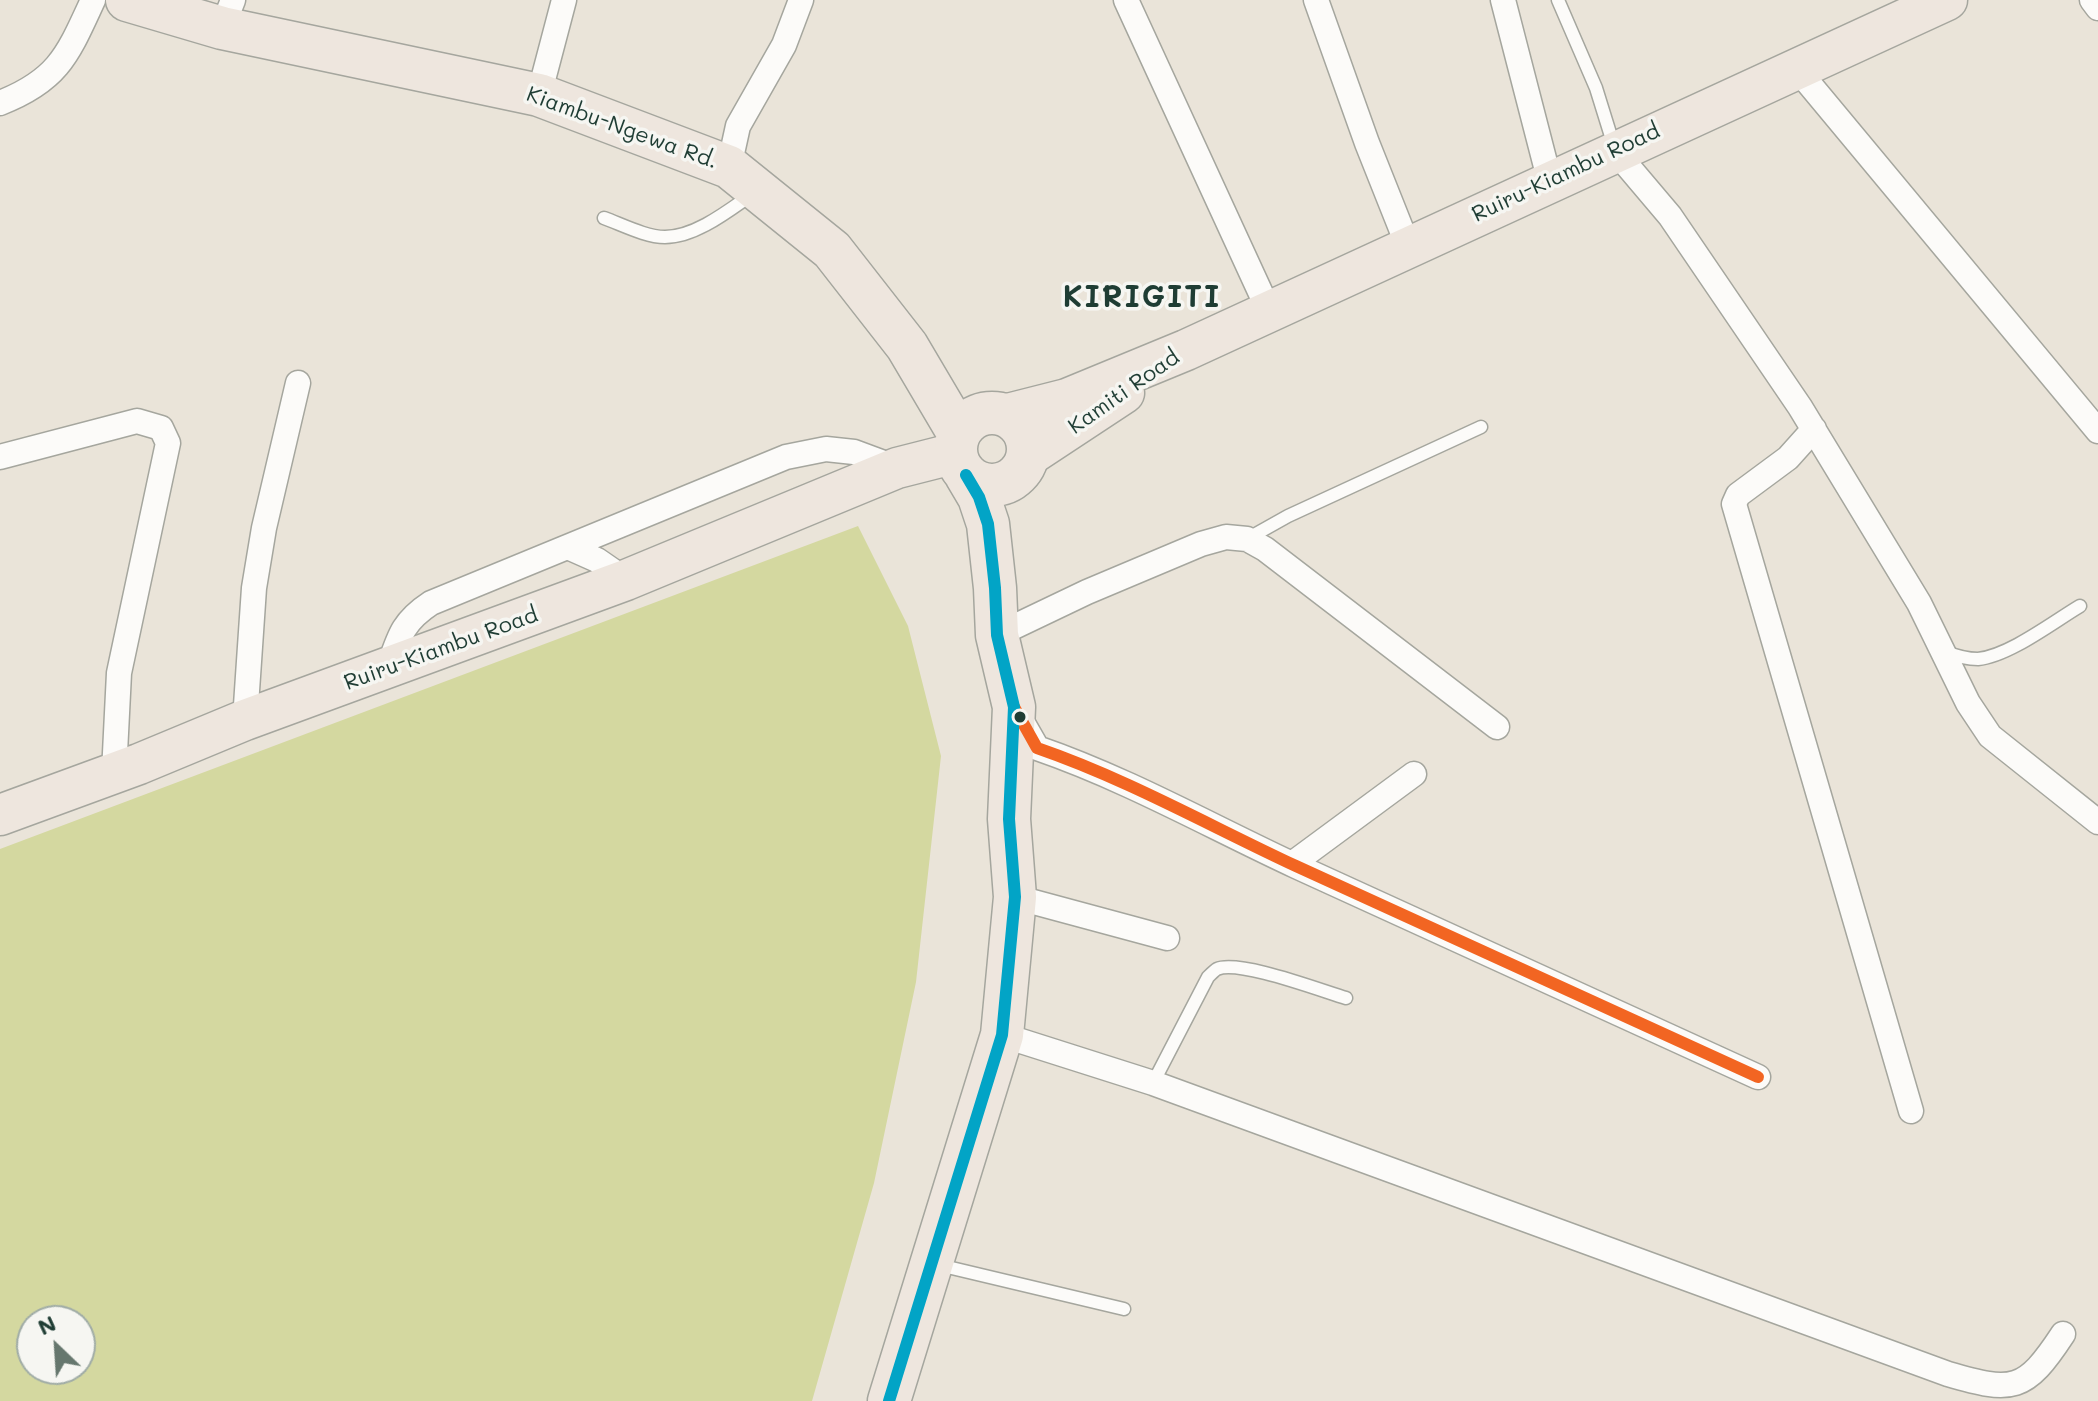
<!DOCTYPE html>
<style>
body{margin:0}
#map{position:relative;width:2098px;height:1401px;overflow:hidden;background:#eae4d9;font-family:Mali,sans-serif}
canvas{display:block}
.north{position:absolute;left:16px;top:1305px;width:80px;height:80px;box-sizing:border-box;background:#f6f6f2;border:2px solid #a0aca6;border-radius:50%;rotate:335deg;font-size:22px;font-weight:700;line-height:32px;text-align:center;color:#1f3d34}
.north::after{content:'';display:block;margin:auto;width:28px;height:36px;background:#66776e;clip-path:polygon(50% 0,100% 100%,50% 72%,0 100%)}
</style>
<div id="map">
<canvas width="2098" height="1401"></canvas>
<div class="north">N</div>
</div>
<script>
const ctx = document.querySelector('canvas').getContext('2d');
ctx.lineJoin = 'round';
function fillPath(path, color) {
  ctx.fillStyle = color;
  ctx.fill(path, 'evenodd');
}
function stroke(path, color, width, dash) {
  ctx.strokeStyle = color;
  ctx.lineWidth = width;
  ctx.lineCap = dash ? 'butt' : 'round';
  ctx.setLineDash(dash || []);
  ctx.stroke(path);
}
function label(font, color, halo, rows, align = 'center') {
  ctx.font = font + ' Mali,sans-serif';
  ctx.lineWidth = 7;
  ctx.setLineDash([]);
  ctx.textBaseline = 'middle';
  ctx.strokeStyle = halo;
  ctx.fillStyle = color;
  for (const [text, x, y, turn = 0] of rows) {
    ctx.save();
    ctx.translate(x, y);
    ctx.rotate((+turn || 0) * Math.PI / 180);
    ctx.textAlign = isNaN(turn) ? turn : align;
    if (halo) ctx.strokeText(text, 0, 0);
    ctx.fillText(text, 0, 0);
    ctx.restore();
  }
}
const green = new Path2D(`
 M 858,526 L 908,626 L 941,756 L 916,982 L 874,1183 L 812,1401 L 0,1401 L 0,849 ZM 32,1321 L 80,1321 L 80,1369 L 32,1369 Z`);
const service = new Path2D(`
 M 1558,0 L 1596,88 L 1614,146
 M 604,218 C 623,225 646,237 665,237 C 695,237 728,211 751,195
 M 1247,539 L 1288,516 L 1481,427
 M 1946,652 C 1956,656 1967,659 1978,659 C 2009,656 2053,622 2080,606
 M 1153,1083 L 1208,977 C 1210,975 1215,970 1217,969 C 1238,959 1322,991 1346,998
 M 939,1265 L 1124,1309`);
const minor = new Path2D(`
 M 1126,0 L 1269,311
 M 1316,0 L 1367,143 L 1408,246
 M 1503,0 L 1550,182
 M 2092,0 L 2098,8
 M 222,28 L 233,0
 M 1796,68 L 2098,431
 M 539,95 L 564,0
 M 0,103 C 59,80 68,54 93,0
 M 1615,151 L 1670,216 L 1800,407 L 1919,603 L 1968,703 L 1990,736 L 2098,822
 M 729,167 L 738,126 L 784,45 L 801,0
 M 1814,429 L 1788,458 L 1738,495 L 1734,504 L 1911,1111
 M 0,457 L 137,421 L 161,428 L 168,443 L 119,673 L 114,773
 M 570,548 L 597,560 L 626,580
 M 997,635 L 1087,592 L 1201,544 L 1226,537 L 1247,539 L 1265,549 L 1497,727
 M 388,669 C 399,637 402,622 431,603 L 786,457 L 826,449 L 854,452 L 897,468
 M 1017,713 L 1037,748 C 1127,779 1210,826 1296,866 C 1450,937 1604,1007 1758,1077
 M 245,720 L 254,588 L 264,528 L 298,383
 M 1292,864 L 1414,774
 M 1015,897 L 1167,938
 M 1002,1035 L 1153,1083 L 1948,1374 C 2013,1393 2025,1392 2063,1334`);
const primary = new Path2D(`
 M 1004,415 L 1067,399 L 1186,350 L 1947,0
 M 1027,457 L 1124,393
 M 0,815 L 139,764 L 245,720 L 626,580 L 897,468 L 956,453`);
const trunk = new Path2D(`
 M 127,0 L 222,28 L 539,95 L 729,167 L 832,250 L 907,346 L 959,434
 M956 449a36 36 0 1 1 72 0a36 36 0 1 1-72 0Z
 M 889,1401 L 1002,1035 L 1015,897 L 1009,819 L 1014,707 L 997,635 L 995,588 L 988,524 L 979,497 L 966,475`);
const bus1 = new Path2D(`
 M 1014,707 L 1037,748 C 1127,779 1210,826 1296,866 C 1450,937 1604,1007 1758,1077`);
const bus2 = new Path2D(`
 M 889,1401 L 1002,1035 L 1015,897 L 1009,819 L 1014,707 L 997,635 L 995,588 L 988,524 L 979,497 L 966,475`);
const markers = [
 [1020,717,7,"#1f3d34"]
];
const streetNames = [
 ["Kiambu-Ngewa Rd.",622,128,20],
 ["Ruiru-Kiambu Road",1566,173,-25],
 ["Kamiti Road",1124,392,-35],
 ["Ruiru-Kiambu Road",441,649,-20]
];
const districtNames = [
 ["KIRIGITI",1142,298]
];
fillPath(green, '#d4d8a0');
stroke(service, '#a5a69e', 15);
stroke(minor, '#a5a69e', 27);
stroke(primary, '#a5a69e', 43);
stroke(trunk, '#a5a69e', 45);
stroke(service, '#fcfbf9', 12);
stroke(minor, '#fcfbf9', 24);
stroke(primary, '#eee6de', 40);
stroke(trunk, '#eee6de', 42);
stroke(bus1, '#f26522', 12);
stroke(bus2, '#02a4c6', 12);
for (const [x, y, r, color] of markers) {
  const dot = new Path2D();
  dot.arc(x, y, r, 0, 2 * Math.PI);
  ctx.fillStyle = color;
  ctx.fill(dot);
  stroke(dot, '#f6f6f2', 3);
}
label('22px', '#1f3d34', '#f6f6f2', streetNames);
ctx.letterSpacing = '2px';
label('bold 30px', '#1f3d34', '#f6f6f2', districtNames);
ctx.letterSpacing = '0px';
</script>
